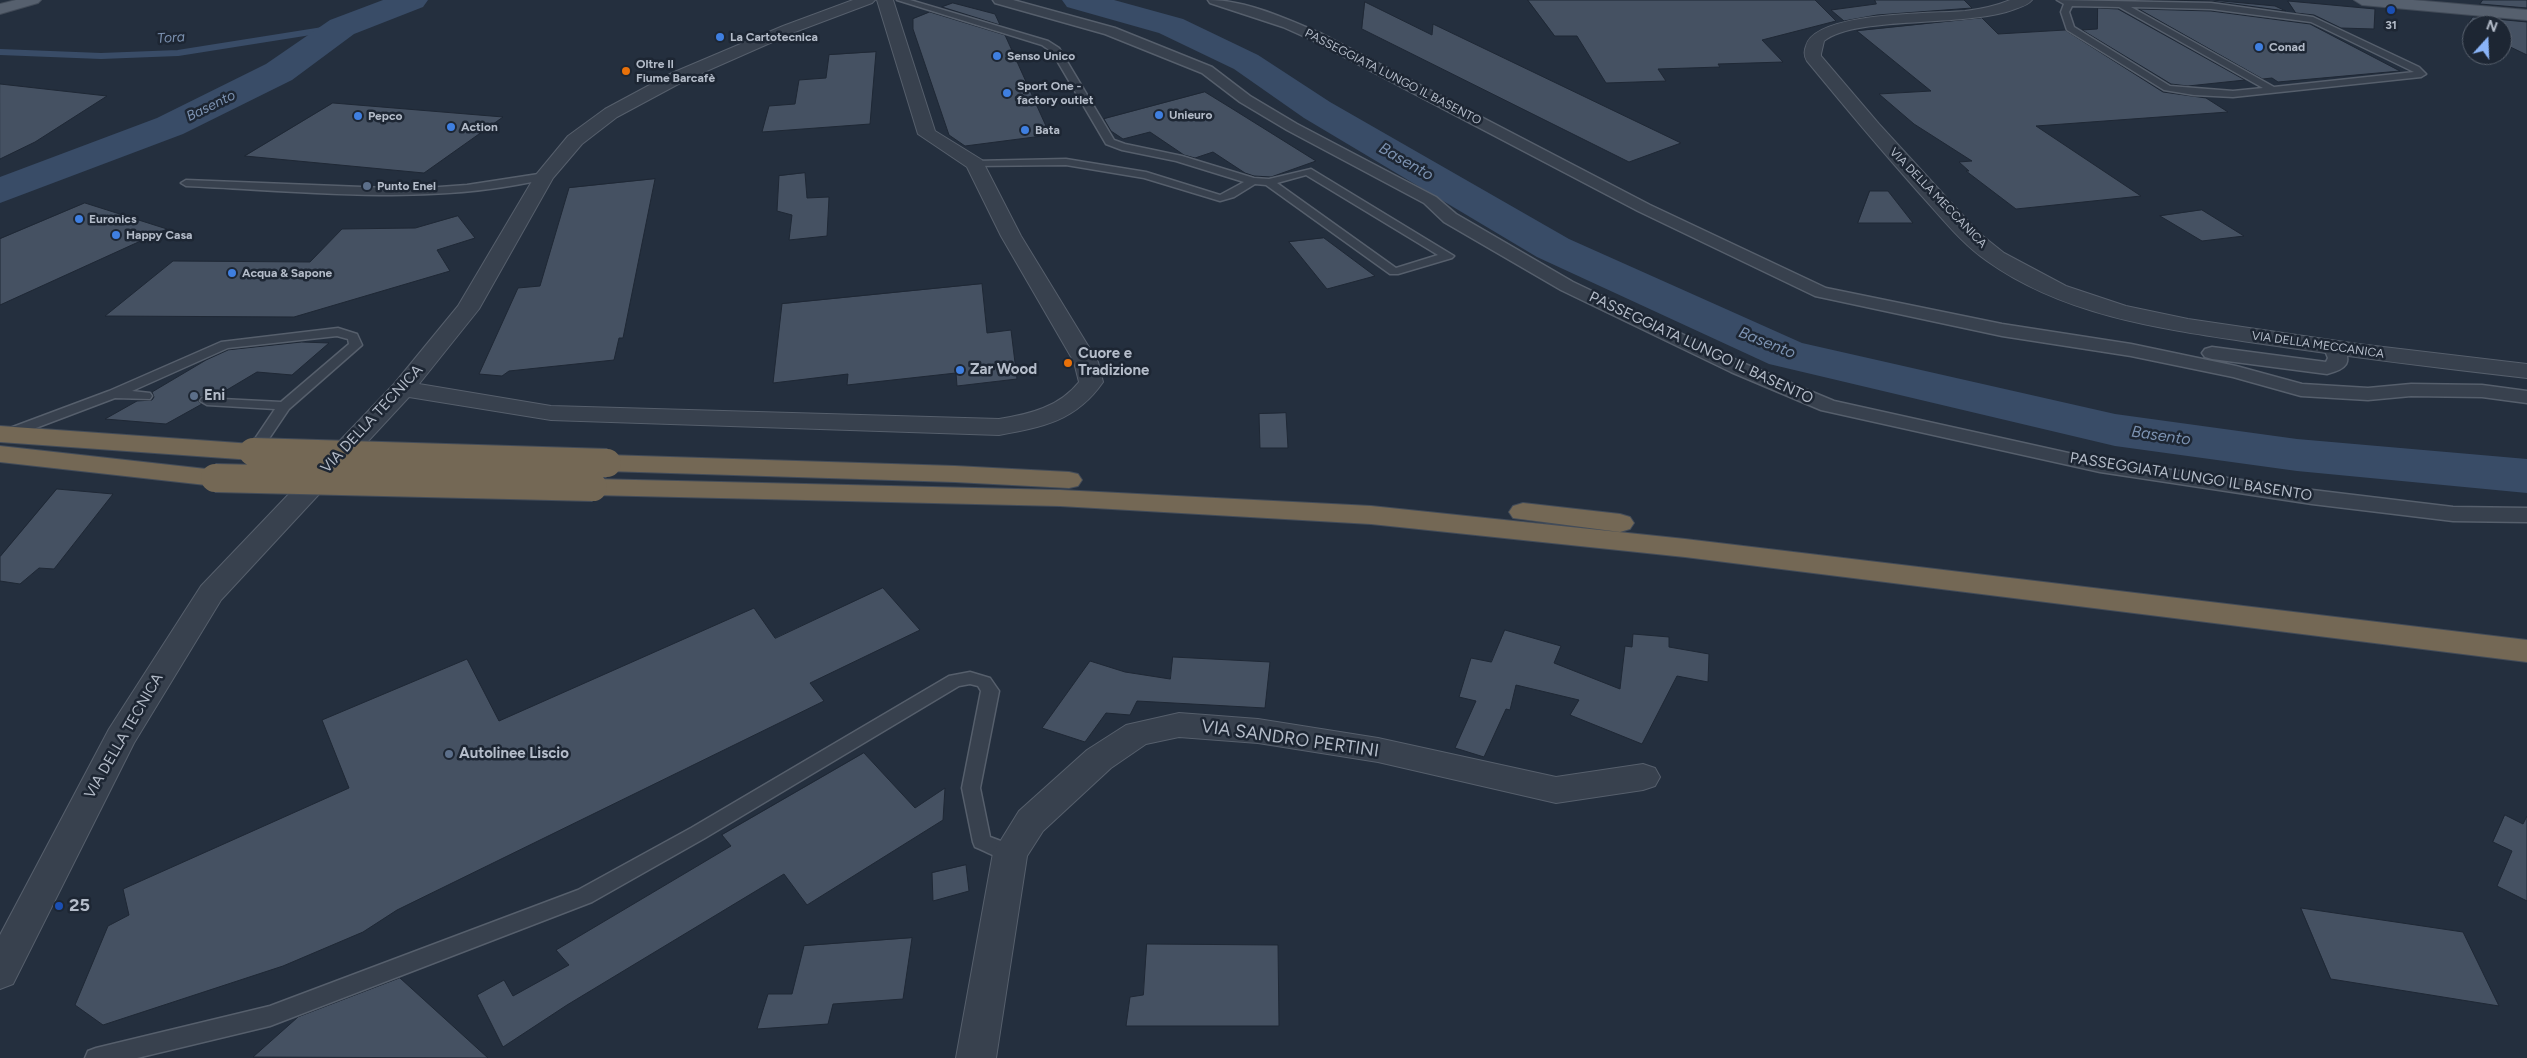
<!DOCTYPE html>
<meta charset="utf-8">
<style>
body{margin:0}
#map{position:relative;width:2527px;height:1058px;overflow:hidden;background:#242f3e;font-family:Figtree,sans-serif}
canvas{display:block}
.north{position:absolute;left:2462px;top:15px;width:50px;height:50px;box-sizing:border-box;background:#1d2633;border:1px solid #59626f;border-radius:50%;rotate:20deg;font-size:14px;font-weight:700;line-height:20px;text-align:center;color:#b4bcc9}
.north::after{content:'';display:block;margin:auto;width:18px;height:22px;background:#8ab4f8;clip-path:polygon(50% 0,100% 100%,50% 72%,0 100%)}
</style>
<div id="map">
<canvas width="2527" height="1058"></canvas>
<div class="north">N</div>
</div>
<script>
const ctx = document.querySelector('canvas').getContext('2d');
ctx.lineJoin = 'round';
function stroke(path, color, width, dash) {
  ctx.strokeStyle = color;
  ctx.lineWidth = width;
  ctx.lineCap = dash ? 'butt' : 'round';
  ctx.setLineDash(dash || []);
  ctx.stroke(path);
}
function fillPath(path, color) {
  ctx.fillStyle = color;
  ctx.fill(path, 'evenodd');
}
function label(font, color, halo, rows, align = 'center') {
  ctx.font = font + ' Figtree,sans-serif';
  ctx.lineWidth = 5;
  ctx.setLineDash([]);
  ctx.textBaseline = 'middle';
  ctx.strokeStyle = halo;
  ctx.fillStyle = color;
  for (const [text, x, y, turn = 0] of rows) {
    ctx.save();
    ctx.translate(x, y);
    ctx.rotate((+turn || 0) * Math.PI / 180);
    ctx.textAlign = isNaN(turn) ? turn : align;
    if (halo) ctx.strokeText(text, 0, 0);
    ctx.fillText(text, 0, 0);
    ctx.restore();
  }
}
const stream = new Path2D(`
 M 0,52 L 101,56 L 178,53 L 342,27`);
const river = new Path2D(`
 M 383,0 L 428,0 L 423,7 L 354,34 L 292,80 L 183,134 L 0,203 L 0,177 L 157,118 L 266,64 L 330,20 Z
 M 1062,0 L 1114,0 L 1183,19 L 1258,55 L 1330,102 L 1569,239 L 1802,343 L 2115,414 L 2297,439 L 2527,459 L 2527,493 L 2297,471 L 2115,446 L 1769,364 L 1537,257 L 1304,118 L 1234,69 L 1159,33 L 1067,7 Z`);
const building = new Path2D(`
 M 1528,0 L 1815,0 L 1836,21 L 1762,40 L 1783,62 L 1718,64 L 1720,67 L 1658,69 L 1666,81 L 1606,83 L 1577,36 L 1555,36 Z
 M 1875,0 L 1964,0 L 1972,8 L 1877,15 L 1844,21 L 1831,10 L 1876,4 Z
 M 2153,0 L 2212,0 L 2275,6 L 2286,11 L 2211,1 Z
 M 2483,0 L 2527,0 L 2527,8 L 2480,4 Z
 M 2288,1 L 2375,9 L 2374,29 L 2341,28 L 2314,15 L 2296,13 Z
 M 1365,2 L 1432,35 L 1433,24 L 1681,143 L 1629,162 L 1362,29 Z
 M 953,3 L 995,14 L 1000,25 L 942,7 Z
 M 2098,8 L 2118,9 L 2245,80 L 2188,86 L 2171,84 L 2082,30 L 2097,29 Z
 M 2139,9 L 2211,11 L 2310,24 L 2400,71 L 2278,82 L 2272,78 L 2263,79 Z
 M 930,12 L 1005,35 L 1050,135 L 965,146 L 949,135 L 913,29 L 913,19 Z
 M 2473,17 L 2527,22 L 2527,55 L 2502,43 L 2502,25 L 2469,23 Z
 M 1982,18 L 1998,34 L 2065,30 L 2163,92 L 2206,98 L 2228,112 L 2036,126 L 2141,196 L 2016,209 L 1966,171 L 1969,171 L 1959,162 L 1972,161 L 1914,124 L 1879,94 L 1931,91 L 1857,31 Z
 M 876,52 L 870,124 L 762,132 L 769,106 L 795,104 L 799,80 L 826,78 L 829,55 Z
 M 0,84 L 107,96 L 35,142 L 0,159 Z
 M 1205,92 L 1231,108 L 1316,161 L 1271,177 L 1254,176 L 1245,173 L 1213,152 L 1195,158 L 1184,155 L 1150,132 L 1123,139 L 1111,131 L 1104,119 Z
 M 333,103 L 503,117 L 424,173 L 245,156 Z
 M 805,173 L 807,198 L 829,197 L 827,236 L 789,240 L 792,215 L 777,211 L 779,176 Z
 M 655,179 L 623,338 L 619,338 L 614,360 L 509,371 L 502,376 L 479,374 L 518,288 L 540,286 L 569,188 Z
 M 1870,191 L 1888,191 L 1913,223 L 1858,223 Z
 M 85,203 L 167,229 L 0,305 L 0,239 Z
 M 2202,210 L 2244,236 L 2202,241 L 2160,216 Z
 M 458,216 L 475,238 L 437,250 L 450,271 L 294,317 L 105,316 L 173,261 L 310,262 L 342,229 L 415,228 Z
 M 1324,238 L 1375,276 L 1327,289 L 1289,242 Z
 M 982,284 L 987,333 L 1011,330 L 1017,379 L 957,386 L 956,373 L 847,385 L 848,374 L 773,383 L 782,304 Z
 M 302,342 L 329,343 L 292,375 L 257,372 L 215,397 L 200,397 L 198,401 L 202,404 L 166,424 L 105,419 L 137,401 L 152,400 L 154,397 L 152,392 L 206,360 L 228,350 Z
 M 1286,413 L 1288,448 L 1260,448 L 1259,414 Z
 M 57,489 L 113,494 L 54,569 L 39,568 L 20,584 L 0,581 L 0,557 Z
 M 883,588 L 920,630 L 810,683 L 824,701 L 397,910 L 363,932 L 283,966 L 103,1025 L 75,1005 L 108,926 L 129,915 L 123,889 L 349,788 L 322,720 L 467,659 L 499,721 L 754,608 L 775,638 Z
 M 1505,630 L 1561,646 L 1554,663 L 1620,689 L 1625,646 L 1632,647 L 1633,634 L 1669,637 L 1669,647 L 1709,654 L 1708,682 L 1677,676 L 1642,744 L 1570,715 L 1579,700 L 1516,685 L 1510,710 L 1506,709 L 1484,757 L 1455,748 L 1476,701 L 1459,697 L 1471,658 L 1491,662 Z
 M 1173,657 L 1270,662 L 1265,708 L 1137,701 L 1130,715 L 1106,713 L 1085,742 L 1042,728 L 1090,661 L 1125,672 L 1170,679 Z
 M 864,753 L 915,808 L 945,788 L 943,820 L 807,905 L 784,874 L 567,1005 L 503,1047 L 477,995 L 504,980 L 513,996 L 569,965 L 556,950 L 731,846 L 722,835 Z
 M 2505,815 L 2523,824 L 2527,816 L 2527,901 L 2497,886 L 2512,851 L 2493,842 Z
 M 966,865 L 969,891 L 933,901 L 932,873 Z
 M 2301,908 L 2463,932 L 2499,1006 L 2331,979 Z
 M 912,938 L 903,999 L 833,1004 L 828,1024 L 757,1029 L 768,994 L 792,994 L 804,946 Z
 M 1147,944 L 1278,945 L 1279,1026 L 1126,1026 L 1130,997 L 1143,995 Z
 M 400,978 L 488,1058 L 253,1057 L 298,1017 Z`);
const service = new Path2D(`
 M 897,0 L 910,0 L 1048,41 L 1059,48 L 1114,140 L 1125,144 L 1182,156 L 1254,178 L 1269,179 L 1311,169 L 1454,256 L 1452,258 L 1398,274 L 1390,274 L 1266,185 L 1255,184 L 1234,197 L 1220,201 L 1144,178 L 1066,165 L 971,166 L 971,162 L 975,161 L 1066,159 L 1146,172 L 1220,195 L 1244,182 L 1176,161 L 1122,150 L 1106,144 L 1052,52 L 1042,45 ZM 1306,175 L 1438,255 L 1396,268 L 1277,183 Z
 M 2057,0 L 2211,3 L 2313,17 L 2419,67 L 2426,74 L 2421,77 L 2233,97 L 2194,95 L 2164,90 L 2067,30 L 2061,12 L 2064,4 ZM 2072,6 L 2119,7 L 2263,88 L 2233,91 L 2170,86 L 2074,27 L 2069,12 ZM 2131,7 L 2211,9 L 2311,22 L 2414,72 L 2274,87 Z
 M 545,173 L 549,174 L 549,178 C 433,207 304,191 186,186 L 181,183 L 186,180 L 412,189 L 467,185 Z
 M 338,328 L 357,334 L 362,345 L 289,409 L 258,455 L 248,455 L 246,452 L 275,409 L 207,405 L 200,401 L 202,398 L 281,402 L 349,344 L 348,339 L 337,336 L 228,348 L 132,391 L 150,393 L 152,396 L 150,399 L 115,398 L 12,437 L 2,437 L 0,434 L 2,431 L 109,391 L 221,342 Z
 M 970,672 L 990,678 L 999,691 L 980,788 L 990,837 L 1017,847 L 1020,853 L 1017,859 C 1004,863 988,852 975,847 L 973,842 L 962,788 L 981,691 L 978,686 L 970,684 L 959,686 L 705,838 L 592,902 L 270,1026 L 137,1058 L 85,1058 L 88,1051 L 96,1048 L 270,1006 L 578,890 L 691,828 L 949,676 Z`);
const pedestrian = new Path2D(`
 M 993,0 L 1013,0 L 1115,28 L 1212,67 L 1250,96 L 1297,124 L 1436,197 L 1456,214 L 1573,282 L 1745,364 L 1834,401 L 2100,460 L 2312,490 L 2453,507 L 2527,508 L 2527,522 L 2453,521 L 2312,504 L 2100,472 L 1821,410 L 1731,372 L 1561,290 L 1444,222 L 1424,203 L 1287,130 L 1240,102 L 1202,73 L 1105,34 L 995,3 Z
 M 1208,0 C 1246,0 1287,19 1322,34 L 1650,205 L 1826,288 L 2002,324 L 2131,344 L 2236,366 L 2302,384 L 2368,388 L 2411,384 L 2482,385 L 2527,391 L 2527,403 L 2482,397 L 2411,396 L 2368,400 L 2301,396 L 2233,377 L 2131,356 L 2002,336 L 1815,296 L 1638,211 L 1312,40 L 1283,27 L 1210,3 Z
 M 2334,342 L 2341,344 C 2354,363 2346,369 2327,374 L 2212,359 L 2205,357 L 2202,353 L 2205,349 L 2212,347 L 2326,362 L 2328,358 L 2324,348 L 2327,344 Z`);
const minor = new Path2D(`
 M 853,0 L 875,0 L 872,3 L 795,32 L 684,81 L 617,117 L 582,144 L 553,178 L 479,309 L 419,384 L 551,406 L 999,419 C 1030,414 1059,407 1079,382 L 1074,362 L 1001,236 L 967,167 L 918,134 L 877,0 L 893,0 L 935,131 L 982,160 L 1021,236 L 1098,362 L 1103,382 C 1076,421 1043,427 999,435 L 551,420 L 409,397 L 221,600 L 134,743 L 13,984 L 0,989 L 0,935 L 109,729 L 201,586 L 394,384 L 458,306 L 535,176 L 568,136 L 605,109 L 672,73 L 783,26 Z
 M 2010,0 L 2032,0 C 2028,5 2021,7 2015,9 C 1967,28 1856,15 1824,41 L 1821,54 L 1821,56 L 1879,124 L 1979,233 L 2004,253 L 2066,286 L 2126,306 L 2188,319 L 2358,344 L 2527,364 L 2527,378 C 2439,368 2351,357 2263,344 C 2169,330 2067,318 1987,261 C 1961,243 1941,217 1920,194 C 1881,150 1844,106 1807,61 C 1804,56 1804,51 1806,46 C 1815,11 1934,14 1965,11 C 1981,9 1996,6 2010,0 Z
 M 1179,713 L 1258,719 L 1378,738 L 1556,777 L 1643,764 L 1655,768 L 1660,777 L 1655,786 L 1643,790 L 1556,803 L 1378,762 L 1258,743 L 1179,737 L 1146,744 L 1111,768 L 1043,831 L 1027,856 L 996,1058 L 956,1058 L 993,853 L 1019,811 L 1087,750 L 1126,725 Z`);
const primary = new Path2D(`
 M 16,0 L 41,0 L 38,3 L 0,14 L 0,4 Z
 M 2354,0 L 2413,0 L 2527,10 L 2527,20 L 2362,5 Z`);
const motorway = new Path2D(`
 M 0,426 L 253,444 L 262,447 L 266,452 L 262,457 L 253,460 L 0,442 Z
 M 0,446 L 215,470 L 224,472 L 228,478 L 224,484 L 215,486 L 0,462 Z
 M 607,455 L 955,466 L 1069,472 L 1078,474 L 1082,480 L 1078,486 L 1069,488 L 955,482 L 607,471 L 598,469 L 594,463 L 598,457 Z
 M 593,479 L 1060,490 L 1371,506 L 1685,539 L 2527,640 L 2527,662 L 1685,557 L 1371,524 L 1060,506 L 593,495 L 584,493 L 580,487 L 584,481 Z
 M 1523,503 L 1620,514 L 1630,517 L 1634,523 L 1630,529 L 1620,532 L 1513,518 L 1509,512 L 1513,506 Z`);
const motorwayBridge = new Path2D(`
 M 253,452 L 607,463
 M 215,478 L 593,487`);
const markers = [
 [2391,10,5,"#1a4fb4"],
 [720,37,5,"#3f7fe0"],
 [2259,47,5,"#3f7fe0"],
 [997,56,5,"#3f7fe0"],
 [626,71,5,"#e8710a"],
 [1007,93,5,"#3f7fe0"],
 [1159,115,5,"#3f7fe0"],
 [358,116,5,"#3f7fe0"],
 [451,127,5,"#3f7fe0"],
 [1025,130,5,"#3f7fe0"],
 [367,186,5,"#5c6f8a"],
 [79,219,5,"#3f7fe0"],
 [116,235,5,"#3f7fe0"],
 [232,273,5,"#3f7fe0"],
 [1068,363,5,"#e8710a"],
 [960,370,5,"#3f7fe0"],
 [194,396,5,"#5c6f8a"],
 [449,754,5,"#5c6f8a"],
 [59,906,5,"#1a4fb4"]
];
const farPoinames = [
 ["31",2391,25,"center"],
 ["La Cartotecnica",730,37],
 ["Conad",2269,47],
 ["Senso Unico",1007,56],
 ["Oltre Il",636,64],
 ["Fiume Barcafè",636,78],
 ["Sport One -",1017,86],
 ["factory outlet",1017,100],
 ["Unieuro",1169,115],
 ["Pepco",368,116],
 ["Action",461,127],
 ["Bata",1035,130],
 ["Punto Enel",377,186],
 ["Euronics",89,219],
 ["Happy Casa",126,235],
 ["Acqua & Sapone",242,273]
];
const farStreetnames = [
 ["PASSEGGIATA LUNGO IL BASENTO",1393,77,27],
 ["VIA DELLA MECCANICA",1938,198,46],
 ["VIA DELLA MECCANICA",2318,345,8]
];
const farWaternames = [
 ["Tora",171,38,-4],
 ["Basento",211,106,-26]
];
const streetNames = [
 ["PASSEGGIATA LUNGO IL BASENTO",1701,348,25],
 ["VIA DELLA TECNICA",372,419,-47],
 ["PASSEGGIATA LUNGO IL BASENTO",2191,477,9],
 ["VIA DELLA TECNICA",124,736,-60]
];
const poiNames = [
 ["Cuore e",1078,354],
 ["Tradizione",1078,371],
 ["Zar Wood",970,370],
 ["Eni",204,396],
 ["Autolinee Liscio",459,754]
];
const waterNames = [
 ["Basento",1406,162,30],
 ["Basento",1767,343,22],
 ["Basento",2161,436,8]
];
const nearStreetnames = [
 ["VIA SANDRO PERTINI",1290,739,8]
];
const nearPoinames = [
 ["25",69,906]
];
stroke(stream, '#394c67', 6);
fillPath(river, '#394c67');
fillPath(building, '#455162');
stroke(building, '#1f2835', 1);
stroke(service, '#565f6c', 3);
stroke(pedestrian, '#565f6c', 3);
stroke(minor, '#565f6c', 2);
stroke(primary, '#414a57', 2);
stroke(motorway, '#434c59', 2);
fillPath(service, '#38414e');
fillPath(pedestrian, '#38414e');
fillPath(minor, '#38414e');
fillPath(primary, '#56606e');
fillPath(motorway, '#746855');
stroke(motorwayBridge, '#434c59', 30, []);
stroke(motorwayBridge, '#746855', 28);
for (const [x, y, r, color] of markers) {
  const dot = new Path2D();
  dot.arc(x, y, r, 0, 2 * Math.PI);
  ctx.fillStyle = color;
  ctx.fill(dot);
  stroke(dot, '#1d2633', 2);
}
label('bold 12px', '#b4bcc9', '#1d2633', farPoinames, 'left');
label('12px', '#b4bcc9', '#1d2633', farStreetnames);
label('italic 14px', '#7c92b1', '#1d2633', farWaternames);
label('15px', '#b4bcc9', '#1d2633', streetNames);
label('bold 15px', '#b4bcc9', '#1d2633', poiNames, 'left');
label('italic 16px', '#7c92b1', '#1d2633', waterNames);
label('18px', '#b4bcc9', '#1d2633', nearStreetnames);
label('bold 18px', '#b4bcc9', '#1d2633', nearPoinames, 'left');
</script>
